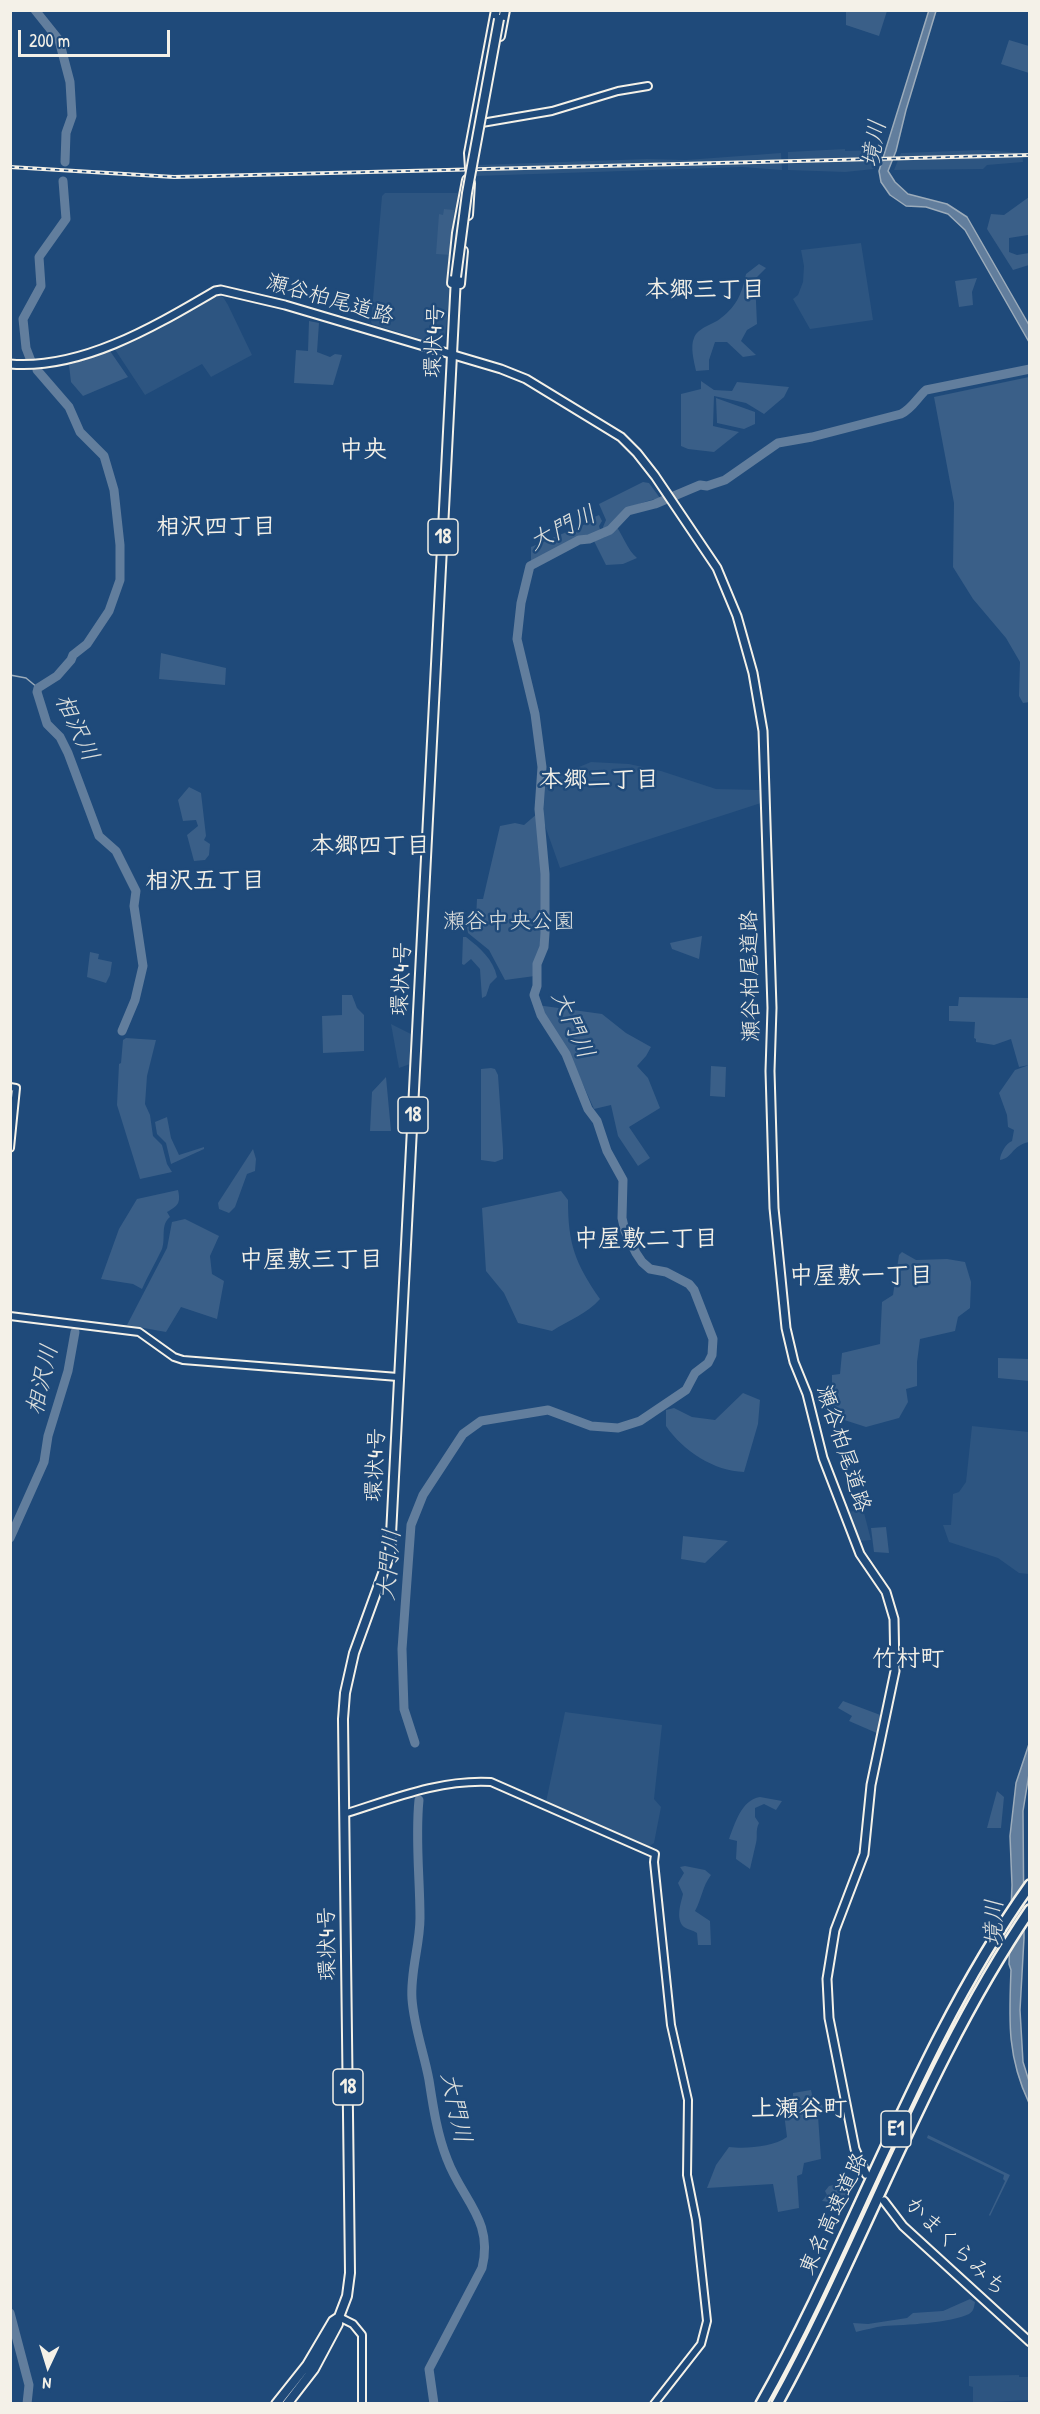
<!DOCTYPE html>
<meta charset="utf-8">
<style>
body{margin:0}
#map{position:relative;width:1040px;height:2414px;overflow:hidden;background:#1f4a7a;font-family:"Patrick Hand",sans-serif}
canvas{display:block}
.frame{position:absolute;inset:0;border:12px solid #f4f1e8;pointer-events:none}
.north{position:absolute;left:18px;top:2336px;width:60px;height:60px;-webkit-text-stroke:4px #1f4a7a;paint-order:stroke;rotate:184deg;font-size:16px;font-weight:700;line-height:24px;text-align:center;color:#f4f1e8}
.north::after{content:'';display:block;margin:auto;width:21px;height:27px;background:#f4f1e8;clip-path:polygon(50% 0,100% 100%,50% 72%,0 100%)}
.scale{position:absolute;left:18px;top:30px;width:152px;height:27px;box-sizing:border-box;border:3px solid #f4f1e8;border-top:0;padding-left:8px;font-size:18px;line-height:21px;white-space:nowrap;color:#f4f1e8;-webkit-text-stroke:4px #1f4a7a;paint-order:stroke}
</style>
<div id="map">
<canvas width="1040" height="2414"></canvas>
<div class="frame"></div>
<div class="north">N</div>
<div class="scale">200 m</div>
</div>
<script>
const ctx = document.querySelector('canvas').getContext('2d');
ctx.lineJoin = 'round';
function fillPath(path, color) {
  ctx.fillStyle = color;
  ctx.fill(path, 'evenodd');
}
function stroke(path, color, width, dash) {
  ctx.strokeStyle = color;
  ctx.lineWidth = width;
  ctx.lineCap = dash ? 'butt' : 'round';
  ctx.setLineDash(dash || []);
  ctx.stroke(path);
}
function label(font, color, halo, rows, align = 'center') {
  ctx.font = font + ' "Patrick Hand","Klee One",sans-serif';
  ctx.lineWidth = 5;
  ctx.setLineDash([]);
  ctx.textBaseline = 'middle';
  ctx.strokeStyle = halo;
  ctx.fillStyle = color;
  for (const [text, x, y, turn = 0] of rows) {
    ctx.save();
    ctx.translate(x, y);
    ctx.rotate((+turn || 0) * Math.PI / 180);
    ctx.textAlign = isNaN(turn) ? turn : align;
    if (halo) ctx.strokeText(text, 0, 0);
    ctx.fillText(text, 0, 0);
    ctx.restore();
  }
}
const built = new Path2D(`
 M 845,149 L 845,151 L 884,150 L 874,169 L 845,172 L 788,170 L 788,152 Z
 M 983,150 L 1022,153 L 1023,162 L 987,165 L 983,169 L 894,170 L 901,153 Z
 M 781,153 L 782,170 L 742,167 L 475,176 L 477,165 L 647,159 L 686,160 Z
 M 385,193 L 457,193 L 459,195 L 445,338 L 437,344 L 372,324 L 371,322 L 382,196 Z
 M 861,243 L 873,320 L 810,329 L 793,299 L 798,295 L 803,282 L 804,266 L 801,250 Z
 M 216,295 L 223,297 L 228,305 L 252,355 L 211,377 L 202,364 L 145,395 L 114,348 L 139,337 Z
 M 591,762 L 629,764 L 661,771 L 716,789 L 760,790 L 761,803 L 560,868 L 543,820 L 546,773 L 567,772 Z
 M 391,1024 L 411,1034 L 410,1064 L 399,1068 Z
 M 972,1426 L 1029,1432 L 1029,1574 L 1019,1573 L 998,1558 L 949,1542 L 943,1525 L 951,1525 L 953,1494 L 959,1492 L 966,1482 Z
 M 863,1509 L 871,1540 L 859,1541 L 849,1512 Z
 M 565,1712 L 662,1725 L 654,1799 L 661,1807 L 654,1843 L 648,1847 L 546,1802 Z
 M 1019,2375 L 1019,2377 L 1029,2377 L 1029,2400 L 973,2403 L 973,2387 L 969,2386 L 969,2376 Z`);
const green = new Path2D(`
 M 846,11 L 887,11 L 879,36 L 846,25 Z
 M 1009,40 L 1029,46 L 1029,73 L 1001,64 Z
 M 1029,197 L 1028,235 L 1009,238 L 1009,252 L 1017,255 L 1029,253 L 1029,265 L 1013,270 L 987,229 L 991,214 L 1004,215 Z
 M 444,209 L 454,210 L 451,255 L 436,254 L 439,214 L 443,215 Z
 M 759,264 L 766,268 L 755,279 L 757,324 L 747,330 L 741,341 L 756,355 L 743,357 L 727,342 L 715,342 L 709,360 L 709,370 L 696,371 C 694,361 690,347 694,338 C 698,327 713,325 721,318 C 737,306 742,293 746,274 Z
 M 977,278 L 972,292 L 973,305 L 959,307 L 955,281 Z
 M 309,321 L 319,323 L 317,352 L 330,357 L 335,354 L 342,355 L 333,385 L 294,383 L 296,350 L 308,351 Z
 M 110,351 L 128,377 L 83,396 L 71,382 L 69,365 Z
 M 1029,377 L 1030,702 L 1023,703 L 1019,696 L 1020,662 L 1006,638 L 973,599 L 953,567 L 954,503 L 934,397 Z
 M 701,381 L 714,390 L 732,391 L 737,382 L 789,387 L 784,397 L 764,414 L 746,403 L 714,396 L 713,426 L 739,432 L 714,452 L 688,449 L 681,446 L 681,394 L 701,389 Z
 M 716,398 L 755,412 L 755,424 L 744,429 L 717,423 Z
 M 643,482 L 649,483 L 660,498 C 642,502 625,507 613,522 C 622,532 627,550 637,558 L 623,564 L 606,565 L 594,541 L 605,537 L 603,527 L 606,520 L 599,504 Z
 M 585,507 L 590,519 L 599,515 L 602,521 L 599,526 L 601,533 L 564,548 L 531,566 L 531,547 L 588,523 L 582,508 Z
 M 161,653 L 226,668 L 225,685 L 159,679 Z
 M 189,787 L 201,793 L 206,836 L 204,840 L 210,844 L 209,855 L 205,860 L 194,861 L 187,835 L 198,826 L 196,820 L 183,821 L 178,800 Z
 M 538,813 L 543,874 L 543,946 L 538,957 L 535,976 L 505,980 L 489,950 L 468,933 L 467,927 L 476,919 L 477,899 L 483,899 L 500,826 L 515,823 L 524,825 Z
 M 702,936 L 699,959 L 672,949 L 670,943 Z
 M 463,937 L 466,937 C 480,948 493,959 497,977 L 490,984 L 486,996 L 482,998 L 480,969 L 471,959 L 464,965 L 462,964 Z
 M 90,952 L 99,954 L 98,959 L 112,962 L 110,975 L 106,983 L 87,977 Z
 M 342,995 L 352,995 L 357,1008 L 364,1015 L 364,1051 L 323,1053 L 322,1016 L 342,1015 Z
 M 959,997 L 1029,998 L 1029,1142 C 1011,1146 1013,1158 1000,1160 C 1000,1154 1006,1143 1012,1141 L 1014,1130 L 1008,1127 L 1007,1115 L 999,1093 L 1015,1070 L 1029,1065 L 1019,1067 L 1011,1039 L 994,1045 L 976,1042 L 976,1039 L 974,1038 L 975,1022 L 949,1021 L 949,1006 L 958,1006 Z
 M 544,1006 L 602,1014 L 626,1033 L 651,1047 L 646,1056 L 637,1066 L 648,1078 L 660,1108 L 629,1127 L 650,1158 L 638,1166 L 618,1136 L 611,1105 L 594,1109 L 566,1047 L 537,1007 Z
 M 126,1038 L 156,1040 L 147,1076 L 145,1104 L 150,1115 L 153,1136 L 162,1145 L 167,1164 L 172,1172 L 140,1179 L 117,1105 L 119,1064 L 121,1063 L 123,1040 Z
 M 711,1066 L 726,1067 L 725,1097 L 710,1096 Z
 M 491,1068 L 495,1069 L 498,1075 L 503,1149 L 503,1159 L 495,1162 L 481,1160 L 481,1069 Z
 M 386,1077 L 391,1131 L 370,1131 L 372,1092 Z
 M 167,1117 L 171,1138 L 179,1155 L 204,1147 L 204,1149 L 171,1164 L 166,1143 L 157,1134 L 155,1122 Z
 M 253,1149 L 256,1159 L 255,1171 L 247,1174 L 235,1207 L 229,1213 L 219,1209 L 218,1203 Z
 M 178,1190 C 181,1203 178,1206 167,1212 L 170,1217 C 160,1225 166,1238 162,1249 C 156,1262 148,1275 142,1289 L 133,1284 L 101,1279 L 119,1229 L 137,1199 Z
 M 561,1191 L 568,1200 C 568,1244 575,1263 600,1299 C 587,1314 569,1320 552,1331 L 518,1323 L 504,1293 L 486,1271 L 482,1208 Z
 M 185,1219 L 219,1236 L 210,1256 L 212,1274 L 224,1281 L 217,1319 L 181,1307 L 166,1332 L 127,1325 L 167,1248 L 172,1222 Z
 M 902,1252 L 916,1260 L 947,1259 L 965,1262 L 971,1282 L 970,1308 L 958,1317 L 955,1331 L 920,1339 L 917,1362 L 917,1386 L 906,1389 L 908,1402 L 899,1418 L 866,1427 L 832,1416 L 832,1375 L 840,1374 L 842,1353 L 880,1344 L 882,1302 L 893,1295 L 899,1255 Z
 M 998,1358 L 1029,1359 L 1029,1381 L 998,1378 Z
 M 743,1393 L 760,1400 L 758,1424 L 744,1472 C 714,1471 683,1451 666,1426 L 666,1410 L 674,1408 L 692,1417 L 715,1420 Z
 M 886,1527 L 889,1553 L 874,1552 L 871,1528 Z
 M 683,1536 L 728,1541 L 705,1563 L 681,1559 Z
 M 843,1701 L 883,1716 L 879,1734 L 849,1721 L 852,1716 L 838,1708 Z
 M 997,1791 L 1004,1797 L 1001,1828 L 987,1828 Z
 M 760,1797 L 782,1801 L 776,1810 L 764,1804 L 755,1808 L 755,1817 L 759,1823 C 755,1831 758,1836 756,1843 C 754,1852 752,1860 750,1869 L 736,1859 L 737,1841 L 729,1839 C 735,1824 741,1800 760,1797 Z
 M 685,1866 L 705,1870 L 711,1875 C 702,1887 702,1898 695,1911 L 710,1921 L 711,1945 L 698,1945 L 697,1933 C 693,1930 688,1930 684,1927 C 675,1919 681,1903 683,1894 L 678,1883 L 684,1873 L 680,1867 Z
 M 811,2090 L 814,2105 L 822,2105 L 824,2112 L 818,2116 L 821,2159 L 804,2163 L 802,2174 L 797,2176 L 799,2208 L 778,2212 L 773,2184 L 707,2188 L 716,2165 L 729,2147 C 746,2149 773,2147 787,2137 L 782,2098 L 793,2098 L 793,2093 Z
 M 928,2135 L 1010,2175 L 990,2216 L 989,2215 L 1005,2181 L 1003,2179 L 1004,2175 L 927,2138 Z
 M 834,2185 L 854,2189 L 844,2204 L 822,2201 L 827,2195 L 825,2191 L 829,2186 Z
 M 970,2299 L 975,2302 C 974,2307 974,2311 969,2314 C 951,2323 905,2325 884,2326 C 875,2327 865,2330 856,2332 L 853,2323 L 868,2324 L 907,2318 L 913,2313 L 943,2311 Z`);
const water = new Path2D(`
 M 929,10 L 936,11 L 906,110 L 896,151 L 888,171 L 895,182 L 908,194 L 947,204 L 967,217 L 1029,325 L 1029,342 L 965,230 L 948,214 L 926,207 L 906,206 L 890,195 L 881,182 L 879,171 Z
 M 1029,1744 L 1029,1774 L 1023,1811 L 1024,1938 L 1020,2010 L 1023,2062 L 1029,2081 L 1029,2103 C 1007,2056 1009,2021 1011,1970 L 1009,1964 L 1012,1885 L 1010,1836 L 1016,1783 Z`);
const stream = new Path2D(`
 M 10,675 L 26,678 L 38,688`);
const river = new Path2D(`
 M 35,10 L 59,40 L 70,82 L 72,116 L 66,133 L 65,162
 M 31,361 L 26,348 L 23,319 L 41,286 L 39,257 L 66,219 L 63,181
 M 37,370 L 69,407 L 80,432 L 104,456 L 114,490 L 120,545 L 120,580 L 109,611 L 87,644 L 73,655 L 71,660 L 57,676 L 38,688 L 37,692 L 47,724 L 60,737 L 68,753 L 99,836 L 116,851 L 136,891 L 134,906 L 143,966 L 135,1000 L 122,1031
 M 10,1538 L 44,1462 L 48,1436 L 68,1371 L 75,1332
 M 415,1743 L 404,1709 L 402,1649 L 411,1525 L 423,1495 L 463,1434 L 481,1421 L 548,1410 L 591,1426 L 618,1428 L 640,1421 L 686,1390 L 695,1373 L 708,1363 L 712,1355 L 713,1339 L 694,1290 L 689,1284 L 666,1272 L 650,1269 L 642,1262 L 636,1253 L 625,1231 L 622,1218 L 623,1180 L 607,1151 L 597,1121 L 588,1109 L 566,1054 L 541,1015 L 534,995 L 537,986 L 537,964 L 544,947 L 545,933 L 545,874 L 539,809 L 542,767 L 535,714 L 517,639 L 521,603 L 530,566 L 579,540 L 589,539 L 610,530 L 628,511 L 655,504 L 700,485 L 707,486 L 725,480 L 778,443 L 812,437 L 901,414 C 912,409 917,398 926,390 L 1030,369
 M 419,1800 C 415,1839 420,1878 420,1918 C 420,1945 410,1972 412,1999 C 414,2027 424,2053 429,2080 C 433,2106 437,2134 447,2159 C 462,2200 494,2220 482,2268 L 429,2369 L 434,2404
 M 10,2313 L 29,2385 L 27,2404`);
const tertiary = new Path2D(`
 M 476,124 L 552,111 L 618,91 L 648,86
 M 10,1087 L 16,1088 L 10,1148
 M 10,1316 L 139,1332 L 174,1357 L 183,1360 L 398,1377
 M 344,1814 C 392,1799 440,1779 491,1782 L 655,1854 L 654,1862 L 671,2025 L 688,2100 L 687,2175 L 696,2220 L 707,2321 L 701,2344 L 654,2404
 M 339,2317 L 353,2324 L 362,2335 L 362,2404`);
const secondary = new Path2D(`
 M 10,364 C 82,370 155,326 215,291 L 221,290 L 285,305 L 501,369 L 526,379 L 621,437 L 637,453 L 655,476 L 717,568 L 737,616 L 753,673 L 763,731 L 772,1008 L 770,1071 L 774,1208 L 786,1328 L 794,1362 L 807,1394 L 823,1458 L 860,1554 L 886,1592 L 894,1619 L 895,1671 L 871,1785 L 864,1854 L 835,1930 L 827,1979 L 829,2018 L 855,2149 L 866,2174
 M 884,2201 L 903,2226 L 1030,2342`);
const primary = new Path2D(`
 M 500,36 L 505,10
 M 470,168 L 469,153 L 496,10
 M 468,215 L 470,183
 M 452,283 L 457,233 L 467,180
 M 460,284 L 463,251
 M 276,2404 L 307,2365 L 333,2321 L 339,2317
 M 287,2404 L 314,2369 L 338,2324 L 339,2317 L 347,2296 L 350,2273 L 343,1719 L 345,1693 L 354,1653 L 390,1554 L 456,277`);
const motorway = new Path2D(`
 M 761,2404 C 856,2235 918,2042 1030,1885
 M 777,2404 C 866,2242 926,2063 1030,1910`);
const rail = new Path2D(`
 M 10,167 L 174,177 L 1030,155`);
const primaryBridge = new Path2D(`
 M 456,277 L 467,193 L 499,19`);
const shields = [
 [443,537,30],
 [413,1115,30],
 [348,2087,30],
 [896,2129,30]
];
const shieldNames = [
 ["18",443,537],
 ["18",413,1115],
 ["18",348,2087],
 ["E1",896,2129]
];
const streetNames = [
 ["瀬谷柏尾道路",330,300,16],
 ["環状4号",435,341,-87],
 ["瀬谷柏尾道路",751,976,-91],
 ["環状4号",402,979,-87],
 ["瀬谷柏尾道路",843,1449,72],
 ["環状4号",376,1465,-87],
 ["環状4号",328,1944,-91],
 ["東名高速道路",834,2214,-65],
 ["かまくらみち",955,2247,44]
];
const parkNames = [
 ["瀬谷中央公園",509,922]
];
const waterNames = [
 ["境川",875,144,-80],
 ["大門川",563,529,-26],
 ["相沢川",76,728,65],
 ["大門川",572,1025,66],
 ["相沢川",43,1380,-77],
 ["大門川",390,1565,-85],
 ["境川",995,1923,-89],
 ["大門川",455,2108,78]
];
const neighbourhoodNames = [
 ["本郷三丁目",705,291],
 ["中央",363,451],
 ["相沢四丁目",216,528],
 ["本郷二丁目",599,781],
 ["本郷四丁目",370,847],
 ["相沢五丁目",205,882],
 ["中屋敷二丁目",646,1240],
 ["中屋敷三丁目",311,1261],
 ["中屋敷一丁目",861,1277],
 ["竹村町",908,1660],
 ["上瀬谷町",799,2110]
];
fillPath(built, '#2d5581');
fillPath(green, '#3a5f88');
fillPath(water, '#627e9d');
stroke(water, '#9cacbb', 1.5);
stroke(stream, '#9cacbb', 1.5);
stroke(river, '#627e9d', 9);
stroke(tertiary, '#f4f1e8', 10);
stroke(secondary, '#f4f1e8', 11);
stroke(primary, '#f4f1e8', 12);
stroke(motorway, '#f4f1e8', 14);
stroke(tertiary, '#1f4a7a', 6);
stroke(secondary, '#1f4a7a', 7);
stroke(primary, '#1f4a7a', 8);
stroke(motorway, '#1f4a7a', 9);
stroke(rail, '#f4f1e8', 4);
stroke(rail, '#1f4a7a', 1.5, [4.5]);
stroke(primaryBridge, '#f4f1e8', 12, []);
stroke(primaryBridge, '#1f4a7a', 8);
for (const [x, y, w] of shields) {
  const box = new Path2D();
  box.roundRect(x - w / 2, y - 18, w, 36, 4.5);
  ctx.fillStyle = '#1f4a7a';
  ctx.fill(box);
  stroke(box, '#f4f1e8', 1.5);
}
label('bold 21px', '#f4f1e8', null, shieldNames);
label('22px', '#f4f1e8', '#1f4a7a', streetNames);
label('22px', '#e1e2de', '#1f4a7a', parkNames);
label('italic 24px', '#dee0dd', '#1f4a7a', waterNames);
label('bold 24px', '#f4f1e8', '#1f4a7a', neighbourhoodNames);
</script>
